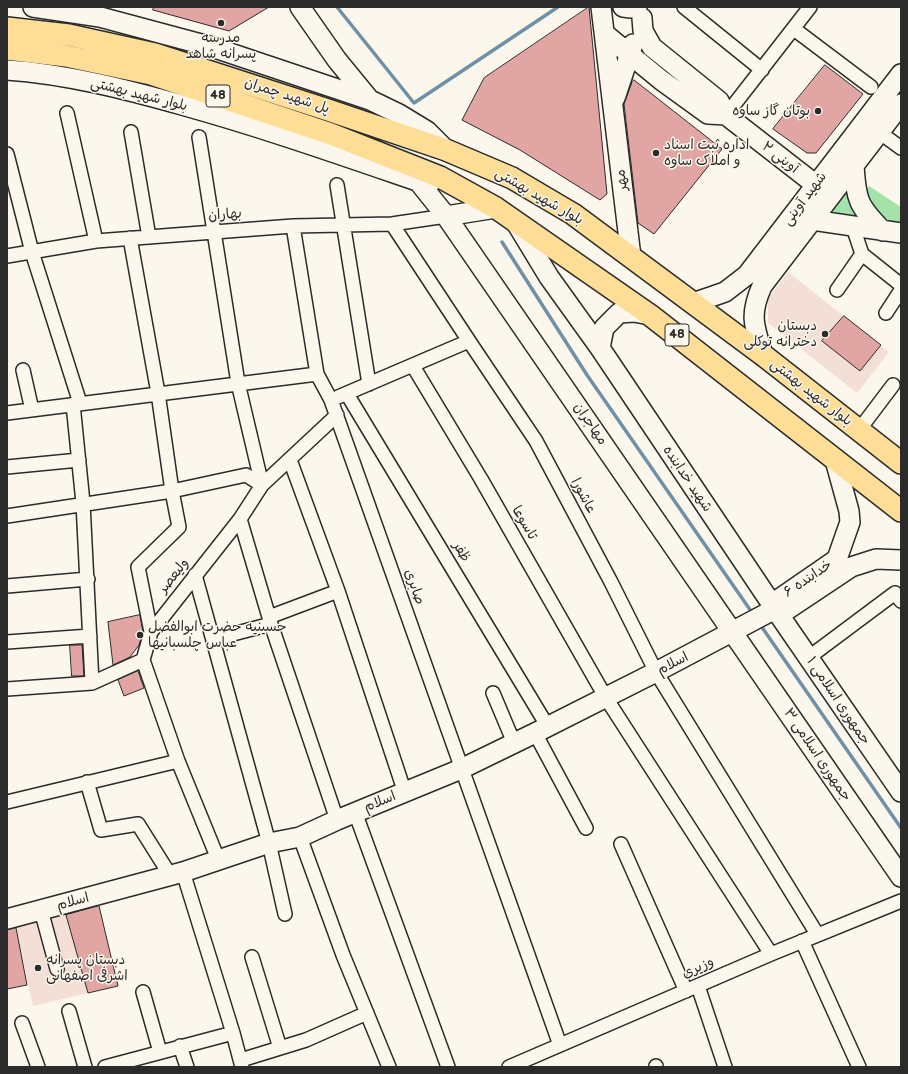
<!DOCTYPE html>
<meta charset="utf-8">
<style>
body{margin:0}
#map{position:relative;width:908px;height:1074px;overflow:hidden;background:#fbf7ec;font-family:"Balsamiq Sans",sans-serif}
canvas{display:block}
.frame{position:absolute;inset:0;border:8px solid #2b2b2b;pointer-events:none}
</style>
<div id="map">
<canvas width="908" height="1074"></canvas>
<div class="frame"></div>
</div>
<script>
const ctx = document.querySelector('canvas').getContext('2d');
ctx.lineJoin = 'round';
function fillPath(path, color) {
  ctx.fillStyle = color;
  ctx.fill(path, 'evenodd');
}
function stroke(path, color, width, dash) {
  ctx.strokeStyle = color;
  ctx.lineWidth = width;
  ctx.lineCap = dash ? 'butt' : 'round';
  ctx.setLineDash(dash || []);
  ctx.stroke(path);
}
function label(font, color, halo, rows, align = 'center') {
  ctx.font = font + ' "Balsamiq Sans","Playpen Sans Arabic",sans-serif';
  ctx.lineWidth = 3;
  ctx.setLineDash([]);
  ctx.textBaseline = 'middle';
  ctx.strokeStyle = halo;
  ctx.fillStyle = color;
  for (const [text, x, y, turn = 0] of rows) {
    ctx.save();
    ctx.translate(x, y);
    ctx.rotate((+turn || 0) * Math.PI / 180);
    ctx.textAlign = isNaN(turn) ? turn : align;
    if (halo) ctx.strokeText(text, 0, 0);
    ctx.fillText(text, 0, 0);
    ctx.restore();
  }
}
const built = new Path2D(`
 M 788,272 L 889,352 L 857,393 L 768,323 L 768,298 Z
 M 99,906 L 118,986 L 33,1006 L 15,924 Z`);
const green = new Path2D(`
 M 869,186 L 901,207 L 901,225 C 884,221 874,209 863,195 Z
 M 849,189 L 863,222 L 831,213 Z`);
const stream = new Path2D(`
 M 337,7 L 414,103 L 558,7
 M 502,242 L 587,375 L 753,614
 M 759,623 L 901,828`);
const building = new Path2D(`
 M 154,7 L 269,7 L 229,31 L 153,10 Z
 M 589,7 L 607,194 L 600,200 L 520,150 L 462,120 L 484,78 Z
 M 825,65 L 863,94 L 816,153 L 807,153 L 773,129 Z
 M 634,80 L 722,149 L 654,234 L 638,223 L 624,104 L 632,82 Z
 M 844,316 L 881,345 L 860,371 L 822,341 Z
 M 140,615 L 143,632 L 139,645 L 130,657 L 113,665 L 108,622 Z
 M 70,645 L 82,645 L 84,676 L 72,676 Z
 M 138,671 L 144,688 L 124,696 L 118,680 Z
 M 99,906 L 118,986 L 88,993 L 66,915 Z
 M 16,928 L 27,985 L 7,989 L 7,930 Z`);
const street = new Path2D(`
 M 684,7 L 762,70
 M 794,29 L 871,87
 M 67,113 L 96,241
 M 726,115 L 810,7
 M 131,132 L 149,237
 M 879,132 L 901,148
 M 199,137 L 238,383 L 262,485
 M 7,154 L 32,252 L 80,403
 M 337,185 L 369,384
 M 293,226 L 317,374 L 331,400 L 560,1045
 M 853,227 L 862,254 L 901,285
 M 130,238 L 158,393 L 172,491 L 179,527 L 138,567 L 151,632
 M 7,256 L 96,241 L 293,226 L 392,224 L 446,216
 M 837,290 L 862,254
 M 886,313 L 901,290
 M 469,341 L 536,441 L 611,582 L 656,672 L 817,934
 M 413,366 L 481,479 L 606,698 L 771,954
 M 23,370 L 32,410
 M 347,394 L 548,727
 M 338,397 L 469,341 L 392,224
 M 73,404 L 83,503 L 92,683
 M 7,413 L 317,374
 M 859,430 L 893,385
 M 290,460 L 338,591 L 405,793
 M 7,467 L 79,460
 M 7,516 L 172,491 L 246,475 L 262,485
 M 240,519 L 271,624 L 337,820
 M 195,575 L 269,843 L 285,914
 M 7,586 L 88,579
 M 269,617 L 338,591
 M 214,639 L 271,624
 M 7,642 L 90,636
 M 808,658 L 895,593 L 901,601
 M 143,660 L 178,761 L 218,859
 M 7,689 L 92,683 L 143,660 L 151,632 L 240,519 L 262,485 L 337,415
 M 493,693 L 514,743
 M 535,733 L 586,828
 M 87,782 L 101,830 L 138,824 L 170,875
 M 7,802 L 178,761
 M 355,812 L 448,1067
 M 300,837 L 343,955 L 389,1067
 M 621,844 L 686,991
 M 183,872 L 233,1033 L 242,1067
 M 41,910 L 57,969
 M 802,941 L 859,1067
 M 252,957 L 280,1048
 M 698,986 L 725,1067
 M 143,992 L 160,1052
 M 69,1011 L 85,1067
 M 22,1023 L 38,1067
 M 180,1046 L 187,1067
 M 241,1060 L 306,1040 L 367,1013
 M 656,1066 L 656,1067
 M 105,1067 L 233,1033
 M 509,1067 L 771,954 L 901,901`);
const secondary = new Path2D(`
 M 33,7 L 100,17 L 212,47 L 370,100 L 399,114 L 427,131 L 446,150
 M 300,7 L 337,60 L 369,99
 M 601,7 L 631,257
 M 623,7 L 631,8 L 637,7
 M 642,18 L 643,31 L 652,47 L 719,101 L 726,115 L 816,185
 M 605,34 L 661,80 L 708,114 L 726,115
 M 7,70 C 66,74 125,89 182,105 C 265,128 347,157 429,185
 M 615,98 L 633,44
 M 854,165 C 856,200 858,206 883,231
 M 418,181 L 446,216 L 901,877
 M 446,216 L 496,208
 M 812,220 L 901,233
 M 515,221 L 549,277 L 600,348 L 775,609 L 901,792
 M 693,303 L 725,292 L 747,275 L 901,74
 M 600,348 L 604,328 L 619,313 L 634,312 L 650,315
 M 763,355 C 754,326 749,315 762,286 L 901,104
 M 775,609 L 779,599 L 837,559 L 850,522 L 849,511 L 835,460
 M 7,919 L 183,872 L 269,843 L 300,837 L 337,820 L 461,769 L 535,733 L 656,672 L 775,609 L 788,609 L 851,567 L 876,559 L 901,560`);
const primary = new Path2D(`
 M 7,28 L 69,35 L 155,54 L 328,110 L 446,150 L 512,178 L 573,214 L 631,257 L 763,355 L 901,463
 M 7,49 L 66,56 L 151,74 L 331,134 L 440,177 L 496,208 L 650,315 L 901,511`);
const markers = [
 [221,23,4,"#2b2b2b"],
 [818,111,4,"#2b2b2b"],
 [656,153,4,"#2b2b2b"],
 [825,334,4,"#2b2b2b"],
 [140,635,4,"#2b2b2b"],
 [38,968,4,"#2b2b2b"]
];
const shields = [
 [218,96,24],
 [677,335,24]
];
const shieldNames = [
 ["48",218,96],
 ["48",677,335]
];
const poiNames = [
 ["مدرسه",221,38,"center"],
 ["پسرانه شاهد",221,54,"center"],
 ["بوتان گاز ساوه",810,111,"right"],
 ["اداره ثبت اسناد",664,145],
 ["و املاک ساوه",664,161],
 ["دبستان",817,326,"right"],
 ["دخترانه توکلی",817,342,"right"],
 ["حسینیه حضرت ابوالفضل",148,627],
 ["عباس چلسبانیها",148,643],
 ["دبستان پسرانه",46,960],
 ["اشرفی اصفهانی",46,976]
];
const streetNames = [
 ["بلوار شهید بهشتی",139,95,14],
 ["پل شهید چمران",287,96,18],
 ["۲ آوینی",780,158,38],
 ["مهر",622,180,-97],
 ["بلوار شهید بهشتی",539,197,30],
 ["شهید آوینی",805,199,-53],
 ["بهاران",225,215,-4],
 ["بلوار شهید بهشتی",811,393,38],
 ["مهاجران",590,424,55],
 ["شهید خدابنده",687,479,56],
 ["عاشورا",583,496,62],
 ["تاسوعا",524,523,60],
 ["ظفر",461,552,59],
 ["ولیعصر",174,576,-52],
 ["خدابنده ۶",808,579,-34],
 ["صابری",414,587,71],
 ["اسلام",673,664,-28],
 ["جمهوری اسلامی ۱",838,701,56],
 ["جمهوری اسلامی ۳",817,755,56],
 ["اسلام",380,802,-22],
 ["اسلام",73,902,-15],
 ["وزیری",698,968,-24]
];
fillPath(built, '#f3dfd6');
fillPath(green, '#a3e2a9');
stroke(stream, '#6f91a8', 3.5);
fillPath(building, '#e1a6a4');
stroke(building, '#2b2b2b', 1);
stroke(street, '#2b2b2b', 16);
stroke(secondary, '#2b2b2b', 22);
stroke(primary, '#2b2b2b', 24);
stroke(street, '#fbf7ec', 13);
stroke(secondary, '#fbf7ec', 19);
stroke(primary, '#fedd96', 21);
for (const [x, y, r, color] of markers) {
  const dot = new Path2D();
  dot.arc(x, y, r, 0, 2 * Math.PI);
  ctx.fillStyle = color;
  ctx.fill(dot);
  stroke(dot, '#fbf7ec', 1.5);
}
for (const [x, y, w] of shields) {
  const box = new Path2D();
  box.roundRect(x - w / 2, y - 11, w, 22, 3);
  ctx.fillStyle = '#fbf7ec';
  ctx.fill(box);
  stroke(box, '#2b2b2b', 1);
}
label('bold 13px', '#2b2b2b', null, shieldNames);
label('14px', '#2b2b2b', '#fbf7ec', poiNames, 'left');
label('14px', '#2b2b2b', '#fbf7ec', streetNames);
</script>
